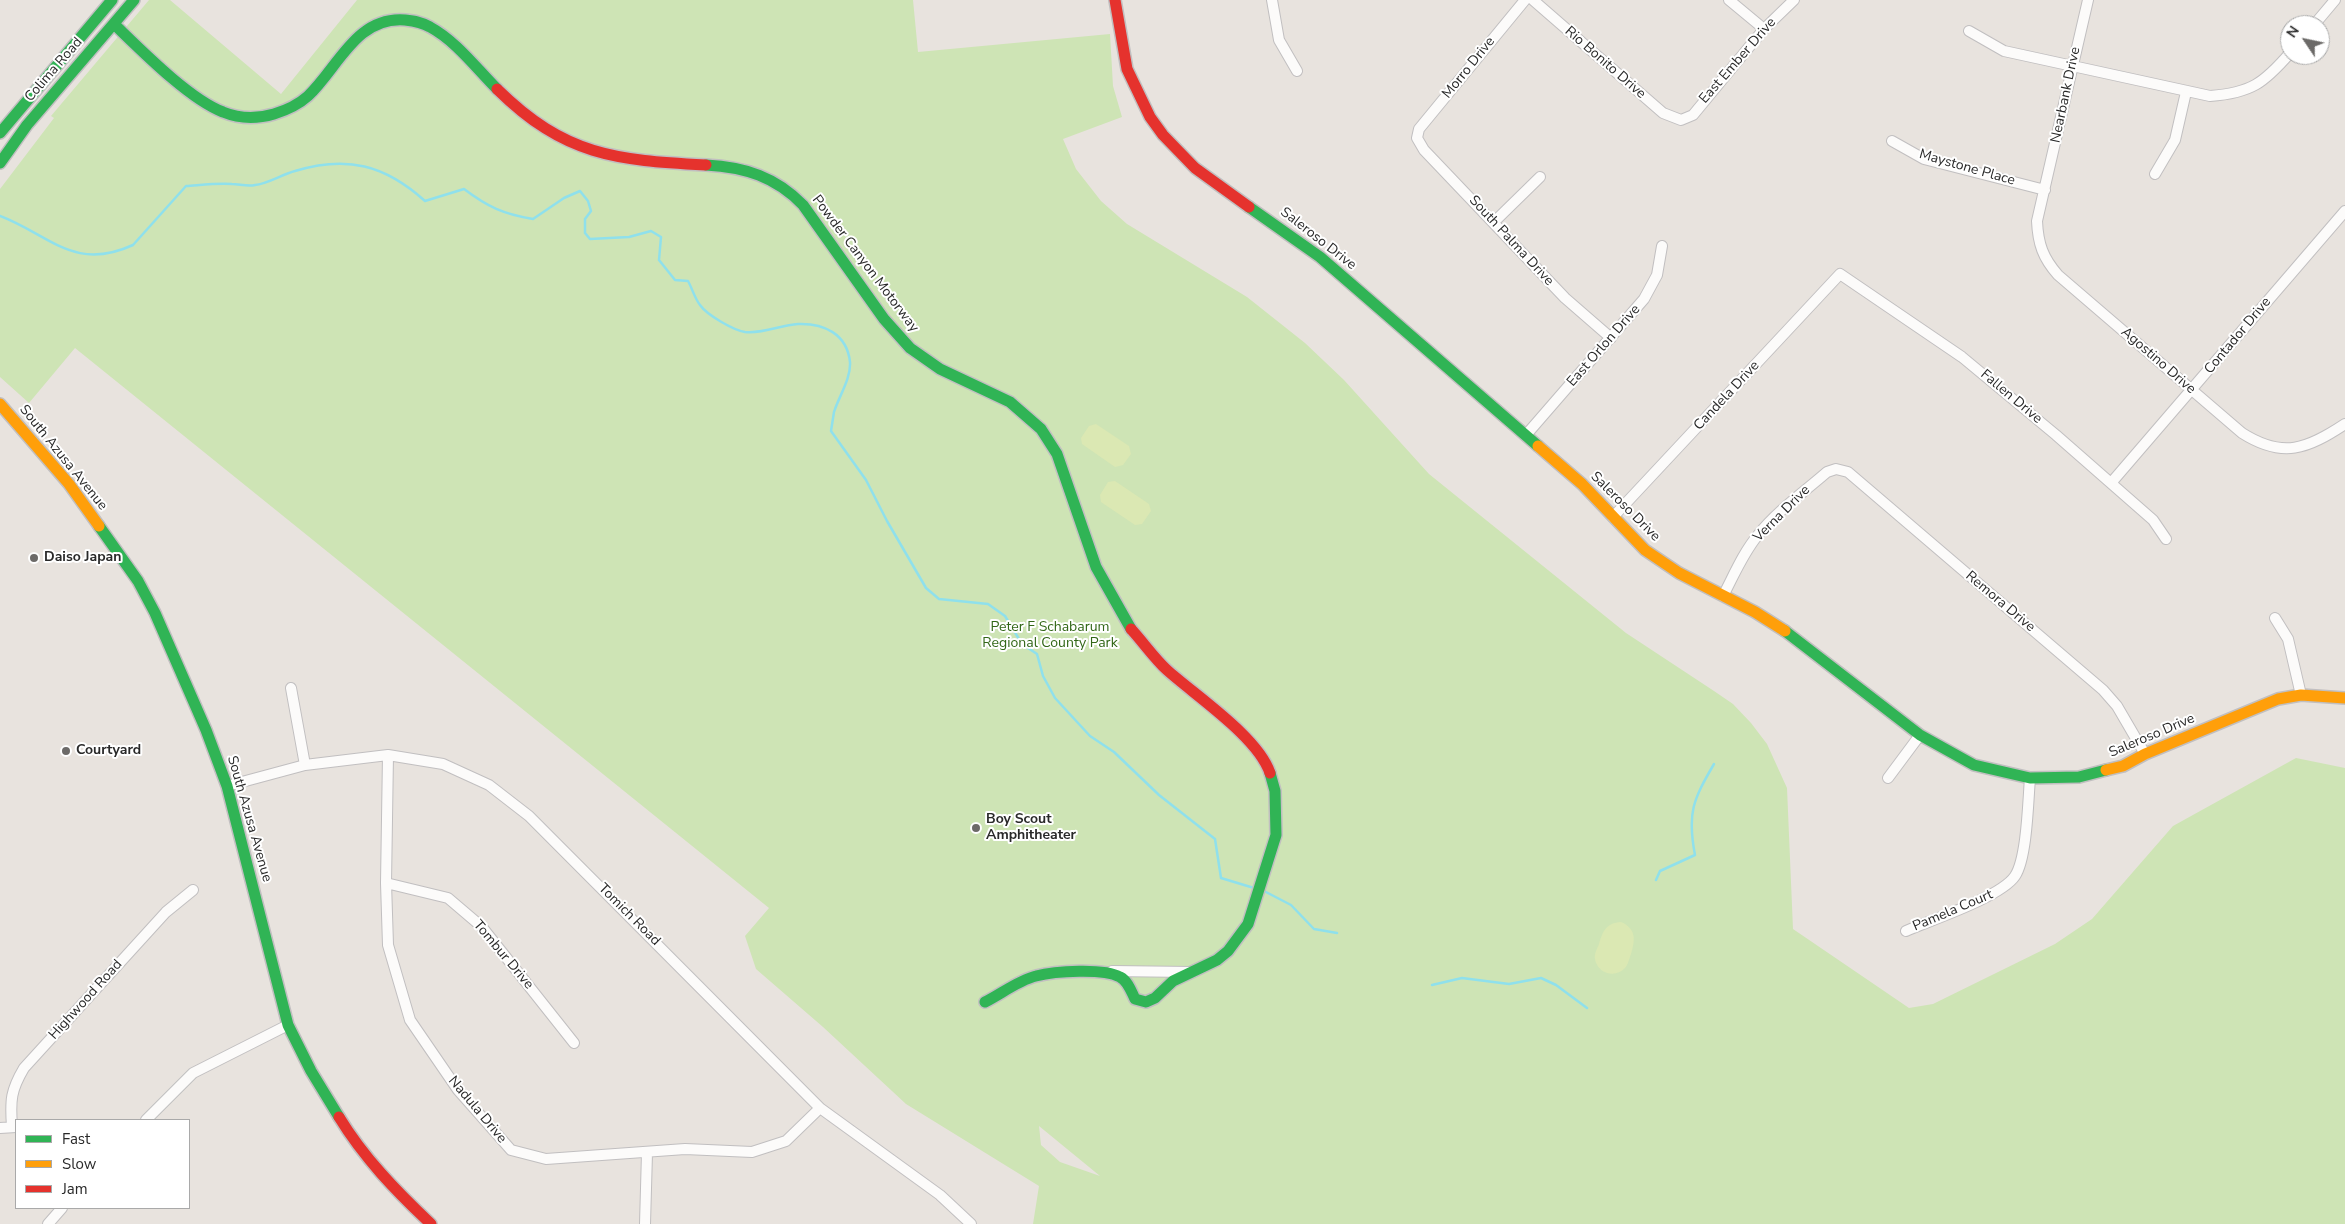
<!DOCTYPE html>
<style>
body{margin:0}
#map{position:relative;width:2345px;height:1224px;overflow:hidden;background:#e8e3de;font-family:"Nunito Sans",sans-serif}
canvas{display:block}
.legend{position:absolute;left:15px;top:1119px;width:175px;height:90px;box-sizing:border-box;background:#fff;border:1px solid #a9a9a9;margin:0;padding:6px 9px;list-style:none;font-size:15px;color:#292929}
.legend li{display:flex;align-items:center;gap:10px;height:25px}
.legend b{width:25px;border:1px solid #a9a9a9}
.north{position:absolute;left:2280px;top:15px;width:50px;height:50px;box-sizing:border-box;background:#fff;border:1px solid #a9a9a9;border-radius:50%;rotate:304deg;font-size:14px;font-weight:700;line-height:20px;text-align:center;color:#292929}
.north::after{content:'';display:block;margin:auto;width:18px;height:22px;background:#6c6a68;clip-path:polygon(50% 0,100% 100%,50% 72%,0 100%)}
</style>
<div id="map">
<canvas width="2345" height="1224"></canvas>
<ul class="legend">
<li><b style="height:6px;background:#30b455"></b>Fast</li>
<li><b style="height:6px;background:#ff9f0a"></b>Slow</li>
<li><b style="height:6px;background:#e5322d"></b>Jam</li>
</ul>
<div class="north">N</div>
</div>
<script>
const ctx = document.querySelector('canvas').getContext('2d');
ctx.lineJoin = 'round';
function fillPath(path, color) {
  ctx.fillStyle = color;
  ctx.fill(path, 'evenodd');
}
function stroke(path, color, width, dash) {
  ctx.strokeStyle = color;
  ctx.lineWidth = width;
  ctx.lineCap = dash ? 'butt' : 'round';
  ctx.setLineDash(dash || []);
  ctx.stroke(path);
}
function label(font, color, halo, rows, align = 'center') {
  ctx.font = font + ' "Nunito Sans",sans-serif';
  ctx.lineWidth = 4;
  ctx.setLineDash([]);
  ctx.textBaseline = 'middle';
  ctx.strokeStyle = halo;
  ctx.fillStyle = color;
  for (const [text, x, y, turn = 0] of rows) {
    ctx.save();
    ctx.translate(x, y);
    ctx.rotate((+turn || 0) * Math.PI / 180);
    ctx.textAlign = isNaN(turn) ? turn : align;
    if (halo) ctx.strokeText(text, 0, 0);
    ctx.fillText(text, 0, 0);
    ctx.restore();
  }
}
const green = new Path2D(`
 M 149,0 L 170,0 L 281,94 L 357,0 L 913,0 L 918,52 L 1110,34 L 1113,86 L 1122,117 L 1063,139 L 1076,169 L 1101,201 L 1127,224 L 1247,297 L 1305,343 L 1344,380 L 1429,474 L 1626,633 L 1714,691 L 1733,704 L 1751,723 L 1767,744 L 1787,788 L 1793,929 L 1909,1008 L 1933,1004 L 2055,944 L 2092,919 L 2173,826 L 2296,758 L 2345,768 L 2345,1224 L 1033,1224 L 1039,1186 L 906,1104 L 823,1027 L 756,969 L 745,936 L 769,908 L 75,348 L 29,403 L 0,377 L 0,189 L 54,118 L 51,116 ZM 1039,1126 L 1100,1176 L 1060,1162 L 1041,1145 Z`);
const pitch = new Path2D(`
 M 1096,424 L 1129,446 L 1131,454 L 1123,465 L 1115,467 L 1082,444 L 1081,438 L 1089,426 Z
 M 1115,481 L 1149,504 L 1151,511 L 1142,524 L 1135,525 L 1101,502 L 1100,495 L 1108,482 Z
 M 1621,922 C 1637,929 1635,941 1631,954 C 1629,959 1628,965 1625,968 C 1615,979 1597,973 1595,959 C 1594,954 1597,949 1599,944 C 1603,931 1606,923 1621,922 Z`);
const stream = new Path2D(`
 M 0,216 C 50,235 74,272 133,245 L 186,186 C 201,185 217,183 232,184 C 239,184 248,187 255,185 C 267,184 283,174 295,171 C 347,155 385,165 425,201 L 464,189 C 488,207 503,214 533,219 L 564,198 L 580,191 L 588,201 L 591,211 L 585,219 L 585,233 L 590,239 L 629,237 L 651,231 L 661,237 L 659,260 L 675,280 L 688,281 C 692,288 695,299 700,305 C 707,315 733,330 745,332 C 764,334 780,325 798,324 C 824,323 847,334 850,362 C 851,379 839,396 834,412 C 833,418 832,425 831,431 L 866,480 L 887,521 L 926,588 L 939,599 L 988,604 L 1005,616 L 1022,644 L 1037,654 L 1043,676 L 1055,698 L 1090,736 L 1114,752 L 1159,795 L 1215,839 L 1221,878 L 1254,888
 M 1656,880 L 1660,871 L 1695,855 C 1687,813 1693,800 1714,764
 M 1264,891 L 1291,905 L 1314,929 L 1337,933
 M 1432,985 L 1462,978 L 1509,984 L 1541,978 L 1556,985 L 1587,1008`);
const street = new Path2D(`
 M 1272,0 L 1279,40 L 1297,71
 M 1525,0 L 1419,129 L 1417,138 L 1424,150 L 1565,298 L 1611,338
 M 1533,0 L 1663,113 L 1681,120 L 1693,115 L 1764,29 L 1794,0
 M 1729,0 L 1764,29
 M 2088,0 L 2037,221 C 2038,244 2043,258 2058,275 L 2242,433 C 2283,459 2307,449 2345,424
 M 2314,25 L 2335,0
 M 1969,31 L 2004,51 L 2210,96 C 2251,93 2264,83 2290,53
 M 1892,141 L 1924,159 L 2045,190
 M 2155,174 L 2175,140 L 2186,92
 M 1494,222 L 1540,177
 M 1526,435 L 1644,299 L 1657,275 L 1662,246
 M 2111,483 L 2345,211
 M 1613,517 L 1840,274 L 1962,357 L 2056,435 L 2153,520 L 2166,539
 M 1723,596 C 1734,575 1743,553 1758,535 C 1777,511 1804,492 1827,472 L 1836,469 L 1848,472 L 2103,690 L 2117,706 L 2145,754
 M 2275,618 L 2288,639 L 2301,695
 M 291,688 L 305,765
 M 388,755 L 386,883 L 388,945 L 410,1020 L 458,1090 L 511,1150 L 546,1159 L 685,1149 L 752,1152 L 786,1141 L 820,1108
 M 1888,778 L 1920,735
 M 227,786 L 305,765 L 388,755 L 443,764 L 489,785 L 529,816 L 820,1108 L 940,1195 L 971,1224
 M 386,883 L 448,898 L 482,927 L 574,1043
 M 1906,931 C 1931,920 2001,897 2015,876 C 2027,858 2028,802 2030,778
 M 1112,971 L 1190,972
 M 146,1120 L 193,1073 L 288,1025
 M 12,1126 C 10,1100 11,1090 24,1068 L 166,912 L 193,890
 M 0,1128 L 16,1127
 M 48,1224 L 62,1208
 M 645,1224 L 647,1153`);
const fast = new Path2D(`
 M 114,24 C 141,50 189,99 223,112 C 240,119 257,119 274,114 C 287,110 298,105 308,96 C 338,68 356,16 405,20 C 414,21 422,22 430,27 C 456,41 476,68 497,89
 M 0,133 L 112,0
 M 0,163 L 27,125 L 134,0
 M 706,165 C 745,167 776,177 803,205 L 884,319 L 910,348 L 940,369 L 1010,402 L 1041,429 L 1057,454 L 1096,567 L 1131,629
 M 1249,207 L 1320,257 L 1538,446
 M 99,526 L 138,581 L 155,613 L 206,730 L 227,786 L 288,1025 L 311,1071 L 339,1117
 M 1785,631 L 1920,735 L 1974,765 L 2030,778 L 2079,777 L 2106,770
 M 985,1002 C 1001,994 1019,980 1036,976 C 1055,971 1104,968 1120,977 C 1128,981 1131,991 1135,999 L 1146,1002 L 1155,998 L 1173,981 L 1217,960 L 1228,951 L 1248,924 L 1276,835 L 1275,791 L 1270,773`);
const slow = new Path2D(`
 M 0,404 L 69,484 L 99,526
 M 1538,446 L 1582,484 L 1645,550 L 1679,573 L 1755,612 L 1785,631
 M 2106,770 L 2123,766 L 2145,754 L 2278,699 L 2301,695 L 2345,698`);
const jam = new Path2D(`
 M 1115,0 L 1127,69 L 1150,117 L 1163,135 L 1195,168 L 1249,207
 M 497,89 C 565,156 615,160 706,165
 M 1131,629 C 1143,642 1154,658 1167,670 C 1196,696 1258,737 1270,773
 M 339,1117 C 364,1158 396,1191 431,1224`);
const markers = [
 [34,558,5,"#6c6a68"],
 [66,751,5,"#6c6a68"],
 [976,828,5,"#6c6a68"]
];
const streetNames = [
 ["East Ember Drive",1738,61,-49],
 ["Rio Bonito Drive",1605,63,41],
 ["Morro Drive",1469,68,-51],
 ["Colima Road",54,70,-49],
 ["Nearbank Drive",2066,95,-78],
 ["Maystone Place",1967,168,16],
 ["Saleroso Drive",1318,239,38],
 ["South Palma Drive",1511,241,47],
 ["Powder Canyon Motorway",865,264,53],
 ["Contador Drive",2238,336,-50],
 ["East Orlon Drive",1604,346,-49],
 ["Agostino Drive",2158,361,41],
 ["Candela Drive",1727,396,-47],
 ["Fallen Drive",2011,397,40],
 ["South Azusa Avenue",63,458,51],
 ["Saleroso Drive",1625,507,45],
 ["Verna Drive",1782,514,-45],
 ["Remora Drive",2000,602,40],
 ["Saleroso Drive",2152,736,-23],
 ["South Azusa Avenue",249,819,74],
 ["Pamela Court",1953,911,-23],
 ["Tomich Road",629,915,45],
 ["Tombur Drive",503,955,50],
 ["Highwood Road",86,1000,-48],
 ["Nadula Drive",477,1110,50]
];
const poiNames = [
 ["Daiso Japan",44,558],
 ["Courtyard",76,751],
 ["Boy Scout",986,820],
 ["Amphitheater",986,836]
];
const parkNames = [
 ["Peter F Schabarum",1050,628],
 ["Regional County Park",1050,644]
];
fillPath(green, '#cee4b5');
fillPath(pitch, '#dbe8b3');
stroke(stream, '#8fe0ec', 2.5);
stroke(street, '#c1bfc0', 12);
stroke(fast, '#c1bfc0', 14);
stroke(slow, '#c1bfc0', 14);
stroke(jam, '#c1bfc0', 14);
stroke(street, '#fcfbfa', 10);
stroke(fast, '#30b455', 11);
stroke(slow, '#ff9f0a', 11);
stroke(jam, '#e5322d', 11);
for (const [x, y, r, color] of markers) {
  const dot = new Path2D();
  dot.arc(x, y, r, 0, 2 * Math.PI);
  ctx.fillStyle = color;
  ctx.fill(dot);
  stroke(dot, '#fff', 2);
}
label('14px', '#292929', '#fff', streetNames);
label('bold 14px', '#292929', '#fff', poiNames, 'left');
label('14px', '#326717', '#fff', parkNames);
</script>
